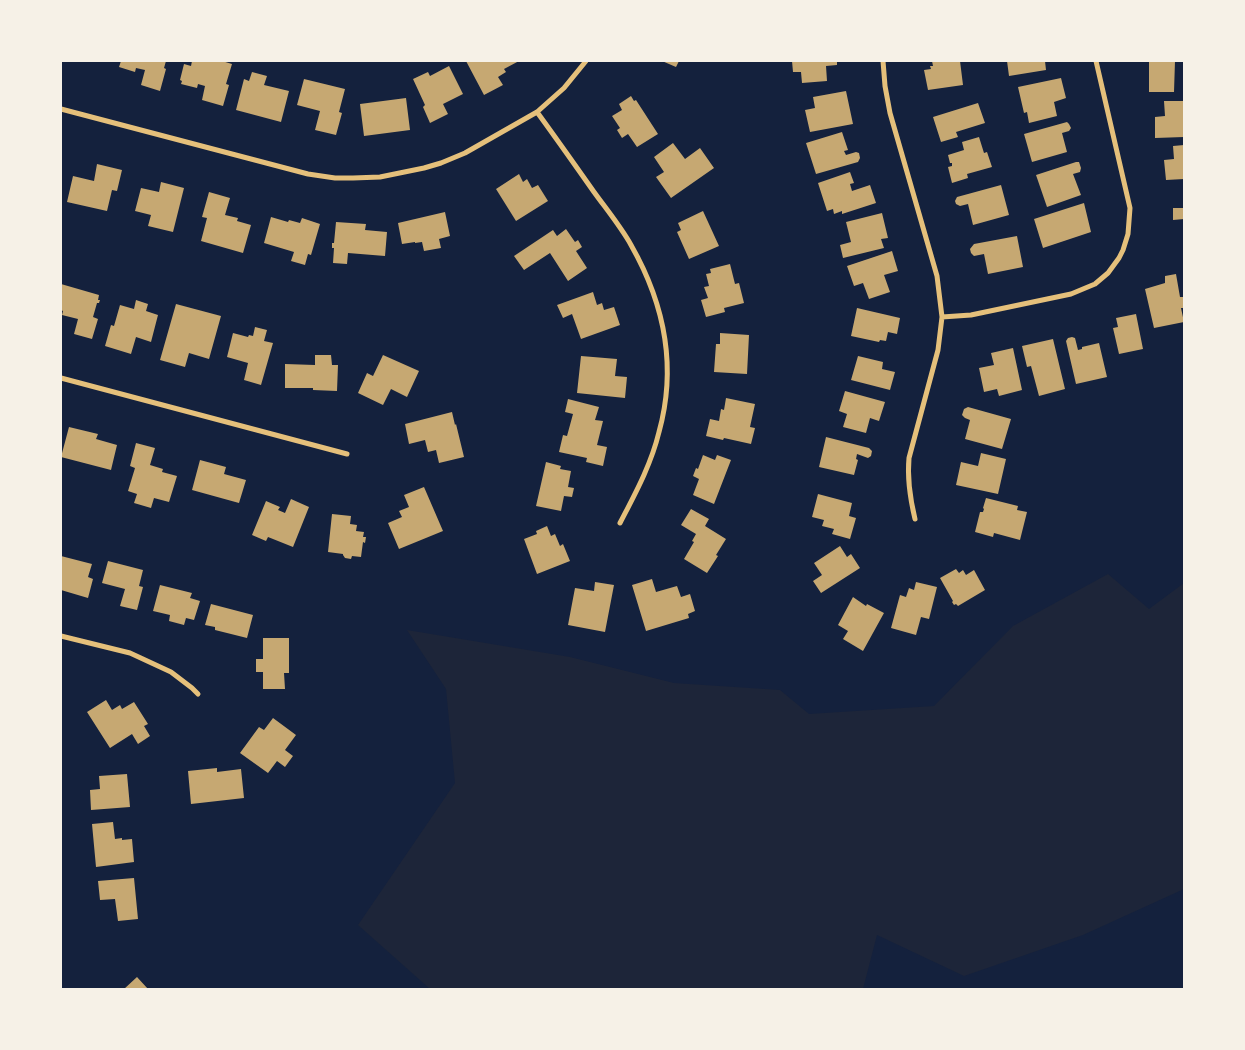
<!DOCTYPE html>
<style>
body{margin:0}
#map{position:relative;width:1245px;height:1050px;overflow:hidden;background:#14213d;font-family:"PT Serif",serif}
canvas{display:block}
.frame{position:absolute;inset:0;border:62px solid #f6f1e7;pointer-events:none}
</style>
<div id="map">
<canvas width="1245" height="1050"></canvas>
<div class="frame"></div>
</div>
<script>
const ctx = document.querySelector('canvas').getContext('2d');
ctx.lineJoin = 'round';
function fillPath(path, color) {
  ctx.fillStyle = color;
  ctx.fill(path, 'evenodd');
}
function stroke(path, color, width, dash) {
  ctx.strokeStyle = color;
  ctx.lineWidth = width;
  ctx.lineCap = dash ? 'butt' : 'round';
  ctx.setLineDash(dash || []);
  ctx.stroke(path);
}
const green = new Path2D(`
 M 1108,574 L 1149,609 L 1184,583 L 1184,889 L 1083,935 L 964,976 L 877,935 L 863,989 L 430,989 L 358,925 L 455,783 L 446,689 L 407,630 L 570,657 L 674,683 L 780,690 L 809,714 L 934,706 L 1013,626 Z`);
const building = new Path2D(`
 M 121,61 L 166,61 L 164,68 L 166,69 L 160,91 L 141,85 L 145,70 L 136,68 L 135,72 L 119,67 Z
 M 192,61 L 222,61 L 232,64 L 226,84 L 229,85 L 223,106 L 202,100 L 205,86 L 198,84 L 197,88 L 181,84 L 182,81 L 180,80 L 184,64 L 191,66 Z
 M 466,61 L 519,61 L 504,69 L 506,72 L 498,77 L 503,85 L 484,95 Z
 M 662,61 L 679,61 L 676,67 Z
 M 792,61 L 837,61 L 837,65 L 826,66 L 827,81 L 802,83 L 801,72 L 793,72 Z
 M 932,61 L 960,61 L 963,85 L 928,90 L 924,70 L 931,69 L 930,66 L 933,66 Z
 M 1007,61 L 1045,61 L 1046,70 L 1009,76 Z
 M 1149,61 L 1175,61 L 1174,92 L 1149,92 Z
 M 449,66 L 463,94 L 443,104 L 448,114 L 430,123 L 423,107 L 425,105 L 413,79 L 428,72 L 430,76 Z
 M 252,72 L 267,76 L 264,85 L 289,91 L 281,122 L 236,110 L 244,79 L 249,81 Z
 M 1061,78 L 1066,98 L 1054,102 L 1057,116 L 1029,123 L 1027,112 L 1024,113 L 1018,87 Z
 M 304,79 L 345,89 L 339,112 L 342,113 L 336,135 L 315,130 L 320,111 L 297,105 Z
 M 846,91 L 853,124 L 810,132 L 805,110 L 815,108 L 813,97 Z
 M 631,96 L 634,101 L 636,100 L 658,134 L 637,147 L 628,134 L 622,138 L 617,130 L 620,128 L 612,116 L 622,110 L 619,104 Z
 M 406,98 L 410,130 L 364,136 L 360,104 Z
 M 1164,101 L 1184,101 L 1184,137 L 1155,138 L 1155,117 L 1165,116 Z
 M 978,103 L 985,123 L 956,132 L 958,137 L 941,142 L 933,117 Z
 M 1067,122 L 1069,124 L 1071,128 L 1069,131 L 1062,133 L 1067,152 L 1032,162 L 1024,134 Z
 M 842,132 L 848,150 L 844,151 L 846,155 L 856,152 L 859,153 L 860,158 L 858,162 L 816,174 L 806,143 Z
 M 979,137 L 984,153 L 987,152 L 992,167 L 967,174 L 968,178 L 952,183 L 948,167 L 952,166 L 952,163 L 950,163 L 948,155 L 964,150 L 962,142 Z
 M 673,143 L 685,159 L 700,148 L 714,168 L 671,198 L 656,177 L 664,172 L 654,157 Z
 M 1184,145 L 1184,179 L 1166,180 L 1164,160 L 1174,159 L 1173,146 Z
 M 1076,162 L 1079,162 L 1081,168 L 1080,172 L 1073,174 L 1081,195 L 1047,207 L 1036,175 Z
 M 97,164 L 122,170 L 117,191 L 112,190 L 107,211 L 67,202 L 73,176 L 94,181 Z
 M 850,172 L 854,183 L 850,184 L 852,191 L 870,185 L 876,203 L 842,214 L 842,211 L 834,214 L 833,209 L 827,211 L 818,183 Z
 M 519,174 L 523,182 L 527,179 L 532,188 L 538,185 L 548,201 L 516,221 L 496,189 Z
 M 161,182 L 184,188 L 173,232 L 148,226 L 151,215 L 135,211 L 141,188 L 159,192 Z
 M 1001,185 L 1009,215 L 973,225 L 968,204 L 960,206 L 956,204 L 955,201 L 957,197 Z
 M 209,192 L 230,198 L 225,215 L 238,218 L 237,221 L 251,225 L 243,253 L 201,241 L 207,218 L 202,217 Z
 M 1084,203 L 1091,232 L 1043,248 L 1034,219 Z
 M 1173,208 L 1184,208 L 1184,219 L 1173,220 Z
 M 703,211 L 719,246 L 689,259 L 677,232 L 681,230 L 678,223 Z
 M 445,212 L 450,236 L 439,239 L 441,248 L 424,251 L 422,242 L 415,243 L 415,242 L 402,244 L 398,223 Z
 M 882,213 L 888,238 L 881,239 L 884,248 L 843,258 L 840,245 L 851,242 L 846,222 Z
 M 271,217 L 288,222 L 289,220 L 300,223 L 302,218 L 320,224 L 311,255 L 308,254 L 305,265 L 291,261 L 294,252 L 264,243 Z
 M 336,222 L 366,224 L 365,230 L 387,232 L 385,256 L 348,253 L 347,264 L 333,263 L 334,248 L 332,248 L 332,243 L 334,243 Z
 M 566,229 L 575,242 L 578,240 L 582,247 L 576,251 L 587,268 L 568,281 L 550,253 L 524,270 L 514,256 L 553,230 L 557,236 Z
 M 1017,236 L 1023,267 L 988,274 L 984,254 L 974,256 L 971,253 L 970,249 L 974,244 Z
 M 892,251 L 898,271 L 884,275 L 890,292 L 869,299 L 863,283 L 854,286 L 847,266 Z
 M 730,264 L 735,284 L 739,283 L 744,303 L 724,308 L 725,312 L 706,317 L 701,300 L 708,298 L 704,287 L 709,286 L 706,274 L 711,273 L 710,269 Z
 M 1176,274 L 1180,297 L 1184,297 L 1184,308 L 1181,308 L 1184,322 L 1154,328 L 1145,289 L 1165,283 L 1165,276 Z
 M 61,284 L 99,295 L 98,300 L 100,300 L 99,303 L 97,303 L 93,317 L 98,319 L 92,339 L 74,334 L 78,319 L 62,315 L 63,311 L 61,310 Z
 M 593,292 L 597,305 L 602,303 L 604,310 L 614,307 L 620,325 L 581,339 L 572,314 L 563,318 L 557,305 Z
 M 136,300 L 148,304 L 146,311 L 158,315 L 151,342 L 136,337 L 131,354 L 105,346 L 111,325 L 114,326 L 120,305 L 134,309 Z
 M 176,304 L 221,316 L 209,359 L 189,353 L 185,367 L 160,360 Z
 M 857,308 L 900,318 L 897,334 L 888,332 L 886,341 L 880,340 L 879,342 L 851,336 Z
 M 1136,314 L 1143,349 L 1119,354 L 1113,328 L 1118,327 L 1116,318 Z
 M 255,327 L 267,330 L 264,341 L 273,343 L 261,385 L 244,380 L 248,363 L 227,357 L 233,333 L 248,337 L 249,335 L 253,336 Z
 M 720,333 L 749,335 L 747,374 L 714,372 L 716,344 L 720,344 Z
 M 1072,337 L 1075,338 L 1078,350 L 1082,349 L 1082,347 L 1099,343 L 1107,377 L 1076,384 L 1066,341 L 1068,338 Z
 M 1053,339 L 1065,389 L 1039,396 L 1031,366 L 1027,367 L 1022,346 Z
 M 1013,348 L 1022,390 L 999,396 L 997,389 L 984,392 L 979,368 L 994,365 L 991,353 Z
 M 315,355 L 331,355 L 332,365 L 338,365 L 337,391 L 313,390 L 313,388 L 285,388 L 285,364 L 315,365 Z
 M 383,355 L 419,371 L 407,397 L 391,389 L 383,405 L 358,393 L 367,373 L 373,376 Z
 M 581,356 L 617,359 L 615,376 L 627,377 L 625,398 L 577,393 Z
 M 858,356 L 883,362 L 882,369 L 895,372 L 890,390 L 851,380 Z
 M 845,391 L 885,402 L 879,421 L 870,418 L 866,433 L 843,427 L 847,414 L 839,411 Z
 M 726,398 L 755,404 L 750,427 L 755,428 L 751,444 L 724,438 L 723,440 L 706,436 L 710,419 L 719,421 L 721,409 L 724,410 Z
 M 568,399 L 599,407 L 595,420 L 603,421 L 597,445 L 607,447 L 603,466 L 586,462 L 587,458 L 559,452 L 563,435 L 567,436 L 573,414 L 565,412 Z
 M 968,407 L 1011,419 L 1002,449 L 965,439 L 970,420 L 965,418 L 962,415 L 964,409 Z
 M 452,412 L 455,425 L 456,424 L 464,457 L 439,463 L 436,450 L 428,452 L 425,440 L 409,444 L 405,424 Z
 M 69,427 L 98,434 L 96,439 L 117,445 L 111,470 L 61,457 Z
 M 826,437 L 869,448 L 872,451 L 871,456 L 868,458 L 857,454 L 856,459 L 858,460 L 854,475 L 819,467 Z
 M 136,443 L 155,448 L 150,465 L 163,469 L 162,472 L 177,476 L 169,502 L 154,498 L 151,508 L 134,503 L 137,494 L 128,491 L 135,468 L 130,466 Z
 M 981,453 L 1006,459 L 998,494 L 956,485 L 961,462 L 978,466 Z
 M 703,455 L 715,460 L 717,455 L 731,460 L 714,504 L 693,495 L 699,479 L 693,476 L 696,468 L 698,469 Z
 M 200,460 L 226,467 L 224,474 L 246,480 L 239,503 L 192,490 Z
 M 546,462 L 561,466 L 560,469 L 571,471 L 568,487 L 574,488 L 572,497 L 564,496 L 561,511 L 536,506 Z
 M 424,487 L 443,531 L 399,549 L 388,523 L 402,517 L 399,511 L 409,507 L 404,495 Z
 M 818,494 L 852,503 L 849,516 L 856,518 L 850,539 L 832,534 L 834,529 L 822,526 L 824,520 L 812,517 Z
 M 986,498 L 1018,506 L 1017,510 L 1027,512 L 1020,540 L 994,533 L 993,537 L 975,532 L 980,512 L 983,512 L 984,509 L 983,508 Z
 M 291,499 L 309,507 L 293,547 L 268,537 L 266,541 L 252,535 L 266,501 L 280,507 L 278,510 L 285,513 Z
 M 691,509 L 709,519 L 705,526 L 726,539 L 716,555 L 718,556 L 707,573 L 684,559 L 694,542 L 692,541 L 696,534 L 681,525 Z
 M 332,514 L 351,516 L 350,524 L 357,525 L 356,531 L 364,532 L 363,537 L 366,537 L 365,543 L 363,542 L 361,557 L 352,556 L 351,559 L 345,558 L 343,555 L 343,554 L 328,552 Z
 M 547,526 L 551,536 L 555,534 L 560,546 L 563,544 L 570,561 L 537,574 L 524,539 L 537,534 L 536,531 Z
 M 840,546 L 847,557 L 851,554 L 860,568 L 821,593 L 813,581 L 822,575 L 814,563 Z
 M 61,556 L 92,564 L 88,577 L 93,579 L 88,598 L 61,590 Z
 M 108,561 L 143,570 L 139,586 L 143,587 L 137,610 L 120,606 L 125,589 L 102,583 Z
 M 956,569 L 959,573 L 963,570 L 966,575 L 974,570 L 985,590 L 958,606 L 956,604 L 954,605 L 952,602 L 953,601 L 940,578 Z
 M 652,579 L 656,592 L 677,586 L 681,597 L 690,594 L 695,611 L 688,614 L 689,618 L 646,631 L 632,585 Z
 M 595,582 L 614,585 L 605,632 L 568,625 L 575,588 L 594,591 Z
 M 916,582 L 937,587 L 929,619 L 921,617 L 916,635 L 891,628 L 900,595 L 906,597 L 909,588 L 914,590 Z
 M 160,585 L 192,593 L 190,598 L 200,601 L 194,620 L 186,618 L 184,625 L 169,621 L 170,615 L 153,611 Z
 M 853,597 L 866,606 L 867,604 L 884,613 L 863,651 L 843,639 L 848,631 L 838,625 Z
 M 211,604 L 253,615 L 247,638 L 215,630 L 215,627 L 205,625 Z
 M 263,638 L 289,638 L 289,673 L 284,673 L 285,689 L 263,689 L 263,672 L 256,672 L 256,659 L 263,659 Z
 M 106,700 L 112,710 L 120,705 L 122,709 L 134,702 L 148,724 L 144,726 L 150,736 L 138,744 L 132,734 L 110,748 L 87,712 Z
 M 273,718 L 296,735 L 285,750 L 293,756 L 285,767 L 277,761 L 268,773 L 240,753 L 259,727 L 264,730 Z
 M 217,768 L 217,772 L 241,769 L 244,798 L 191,804 L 188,771 Z
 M 127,774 L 130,807 L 91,810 L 90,790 L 100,789 L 99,776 Z
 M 113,822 L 115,839 L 122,838 L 122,840 L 132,839 L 134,862 L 96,867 L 92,824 Z
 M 134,878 L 138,919 L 118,921 L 115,899 L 100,900 L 98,881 Z
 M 137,977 L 148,989 L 124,989 Z`);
const minor = new Path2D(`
 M 883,61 L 885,86 L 890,113 L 937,276 L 942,317 L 938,350 L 909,458 C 907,479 910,498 915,519
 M 61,109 L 308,174 L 335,178 L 353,178 L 380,177 L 424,168 L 441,163 L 465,153 L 537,112 L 564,88 L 586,61
 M 537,112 C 556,138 575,165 594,192 C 607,210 621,227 631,245 C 664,303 677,367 659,432 C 651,465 635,494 620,523
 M 942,317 L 971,315 L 1071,294 L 1095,284 L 1108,273 L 1119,258 L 1123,250 L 1128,234 L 1130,208 L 1096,61
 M 61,378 L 347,454
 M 61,636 L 130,653 L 171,672 L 192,688 L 198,694`);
fillPath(green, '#1d2539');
fillPath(building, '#c6a872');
stroke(minor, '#e5c07b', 5);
</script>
